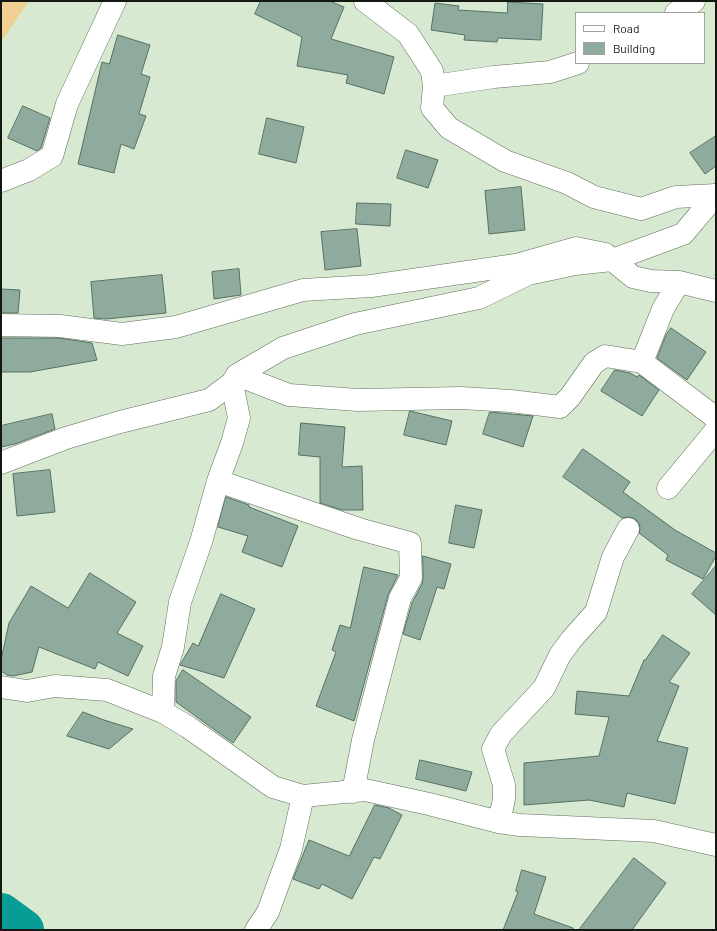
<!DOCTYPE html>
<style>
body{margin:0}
#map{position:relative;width:717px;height:931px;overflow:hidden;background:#d8e9d1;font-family:Barlow,sans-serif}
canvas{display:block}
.frame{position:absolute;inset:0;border:2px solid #131911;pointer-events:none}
.legend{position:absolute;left:575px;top:12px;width:130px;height:52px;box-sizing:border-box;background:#fff;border:1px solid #a1a3a0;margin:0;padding:5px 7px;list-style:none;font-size:12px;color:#131911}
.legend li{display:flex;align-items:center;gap:8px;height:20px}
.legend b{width:20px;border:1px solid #a1a3a0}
</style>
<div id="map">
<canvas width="717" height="931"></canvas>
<div class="frame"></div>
<ul class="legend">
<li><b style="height:5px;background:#fff"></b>Road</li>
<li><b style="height:11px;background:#8fab9d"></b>Building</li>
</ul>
</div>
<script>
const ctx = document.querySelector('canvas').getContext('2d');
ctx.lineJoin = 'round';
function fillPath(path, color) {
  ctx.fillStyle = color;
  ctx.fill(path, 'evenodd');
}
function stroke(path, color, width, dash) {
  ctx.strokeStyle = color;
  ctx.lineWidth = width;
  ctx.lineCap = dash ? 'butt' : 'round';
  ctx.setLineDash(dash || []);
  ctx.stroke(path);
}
const green = new Path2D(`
 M 1,1 L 29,1 L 1,42 Z`);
const river = new Path2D(`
 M 1,914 L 23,930`);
const building = new Path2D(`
 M 261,1 L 330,1 L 344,7 L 331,39 L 394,57 L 384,94 L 346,83 L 348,75 L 297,66 L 302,37 L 255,14 Z
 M 508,2 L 543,4 L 541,40 L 498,38 L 497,42 L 464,40 L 465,35 L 431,30 L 435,3 L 459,6 L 458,10 L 507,13 Z
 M 118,35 L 150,45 L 141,74 L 150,77 L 139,114 L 146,116 L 134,149 L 121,144 L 114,173 L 78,164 L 102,62 L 109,64 Z
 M 23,106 L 50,118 L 41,148 L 37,151 L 8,138 Z
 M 267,118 L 304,127 L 296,163 L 259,154 Z
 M 716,136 L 716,166 L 705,174 L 690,153 Z
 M 406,150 L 438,160 L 428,188 L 397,178 Z
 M 521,187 L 525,230 L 489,234 L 485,191 Z
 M 357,203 L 391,204 L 390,226 L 356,224 Z
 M 357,229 L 361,266 L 325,270 L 321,232 Z
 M 239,269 L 241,295 L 214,299 L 212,272 Z
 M 162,275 L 166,313 L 106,319 L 94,318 L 91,282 Z
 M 1,289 L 20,290 L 18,313 L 1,313 Z
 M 671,328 L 706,352 L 687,380 L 657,358 L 666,335 Z
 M 1,338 L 59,338 L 92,343 L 97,360 L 30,372 L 1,372 Z
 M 615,370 L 630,373 L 637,377 L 639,375 L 659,390 L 642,416 L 601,391 Z
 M 410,411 L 452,421 L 446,445 L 404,435 Z
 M 490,412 L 533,416 L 523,447 L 483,434 Z
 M 52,414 L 55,429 L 15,444 L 1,447 L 1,426 Z
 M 301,423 L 345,427 L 342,467 L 362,466 L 363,510 L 342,510 L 320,503 L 320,457 L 299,455 Z
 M 583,449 L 630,482 L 623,492 L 675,530 L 716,553 L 716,556 L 703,579 L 666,560 L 668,555 L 639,533 L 640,528 L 639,523 L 634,518 L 628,517 L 622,518 L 563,477 Z
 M 50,470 L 55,512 L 17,516 L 13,474 Z
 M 226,497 L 249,505 L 249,507 L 298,526 L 282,567 L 242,552 L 248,536 L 218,527 Z
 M 456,505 L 482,510 L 474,548 L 449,543 Z
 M 423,556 L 451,564 L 444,589 L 437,587 L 420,640 L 403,634 L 412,603 L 422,584 L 423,578 Z
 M 716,566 L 716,615 L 692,594 Z
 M 364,567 L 398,575 L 388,595 L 354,721 L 316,706 L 336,652 L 332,650 L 340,625 L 350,628 Z
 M 90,573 L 136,602 L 117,633 L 143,646 L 128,676 L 98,662 L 95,669 L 39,647 L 32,672 L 13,676 L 7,675 L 1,671 L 1,660 L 9,623 L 31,586 L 68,608 Z
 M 221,594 L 255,609 L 224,678 L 180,665 L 193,643 L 198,646 Z
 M 663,635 L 690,653 L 669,682 L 679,686 L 657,741 L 688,748 L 675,804 L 627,793 L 624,807 L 589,800 L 524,805 L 524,763 L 599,756 L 609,717 L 575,714 L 577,691 L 629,696 L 644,660 L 645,660 Z
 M 183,670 L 251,717 L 233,743 L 176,702 L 176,681 Z
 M 83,712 L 104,720 L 133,729 L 109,749 L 67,736 Z
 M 420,760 L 472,772 L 466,791 L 416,779 Z
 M 375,805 L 389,808 L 402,815 L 380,859 L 374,857 L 352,899 L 322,884 L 319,889 L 293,879 L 309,840 L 349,856 Z
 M 634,858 L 666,883 L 632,930 L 579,930 Z
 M 522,870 L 546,877 L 534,914 L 573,928 L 573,930 L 503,930 L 518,892 L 516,891 Z`);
const minor = new Path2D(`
 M 365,1 L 408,34 L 432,71 L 434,86 L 432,108 L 449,128 L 505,161 L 567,183 L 594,197 L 641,209 L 676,197 L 716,195
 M 676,13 L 694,1
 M 434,86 L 494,77 L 550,72 L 578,63
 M 1,181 L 29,170 L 52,156 L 67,104 L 115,1
 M 1,325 L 60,326 L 122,334 L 176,327 L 303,290 L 371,286 L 516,265 L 576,248 L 605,254 L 633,277 L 651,281 L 679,282 L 716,291
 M 642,362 L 663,309 L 679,282
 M 237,375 L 289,395 L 358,400 L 461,398 L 511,401 L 560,407 L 570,397 L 594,363 L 605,356 L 642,362 L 716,418
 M 232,383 L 239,418 L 232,443 L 218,481 L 201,542 L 180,602 L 173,647 L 164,676 L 163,712 L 188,727 L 273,787 L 303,796 L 365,790 L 429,804 L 499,822 L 520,825 L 654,831 L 716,845
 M 218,481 L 359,529 L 410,543 L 411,578 L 400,598 L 363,740 L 353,792
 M 668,488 L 716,430
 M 1,687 L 27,691 L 55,686 L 107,690 L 163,712
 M 499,822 L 504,799 L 504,785 L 493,749 L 501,734 L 544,688 L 560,655 L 571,640 L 596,612 L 613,557 L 628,529
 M 256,930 L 268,912 L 291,849 L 303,796`);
const tertiary = new Path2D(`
 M 1,463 L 66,438 L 120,422 L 209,400 L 232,383 L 237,375 L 283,348 L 355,324 L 479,298 L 528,274 L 575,264 L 612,260 L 683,234 L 716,195`);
fillPath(green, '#efd092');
stroke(river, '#089c96', 42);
fillPath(building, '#8fab9d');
stroke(building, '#567063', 1);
stroke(minor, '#606f5a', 23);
stroke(tertiary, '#606f5a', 23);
stroke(minor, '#fff', 22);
stroke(tertiary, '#fff', 22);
</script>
